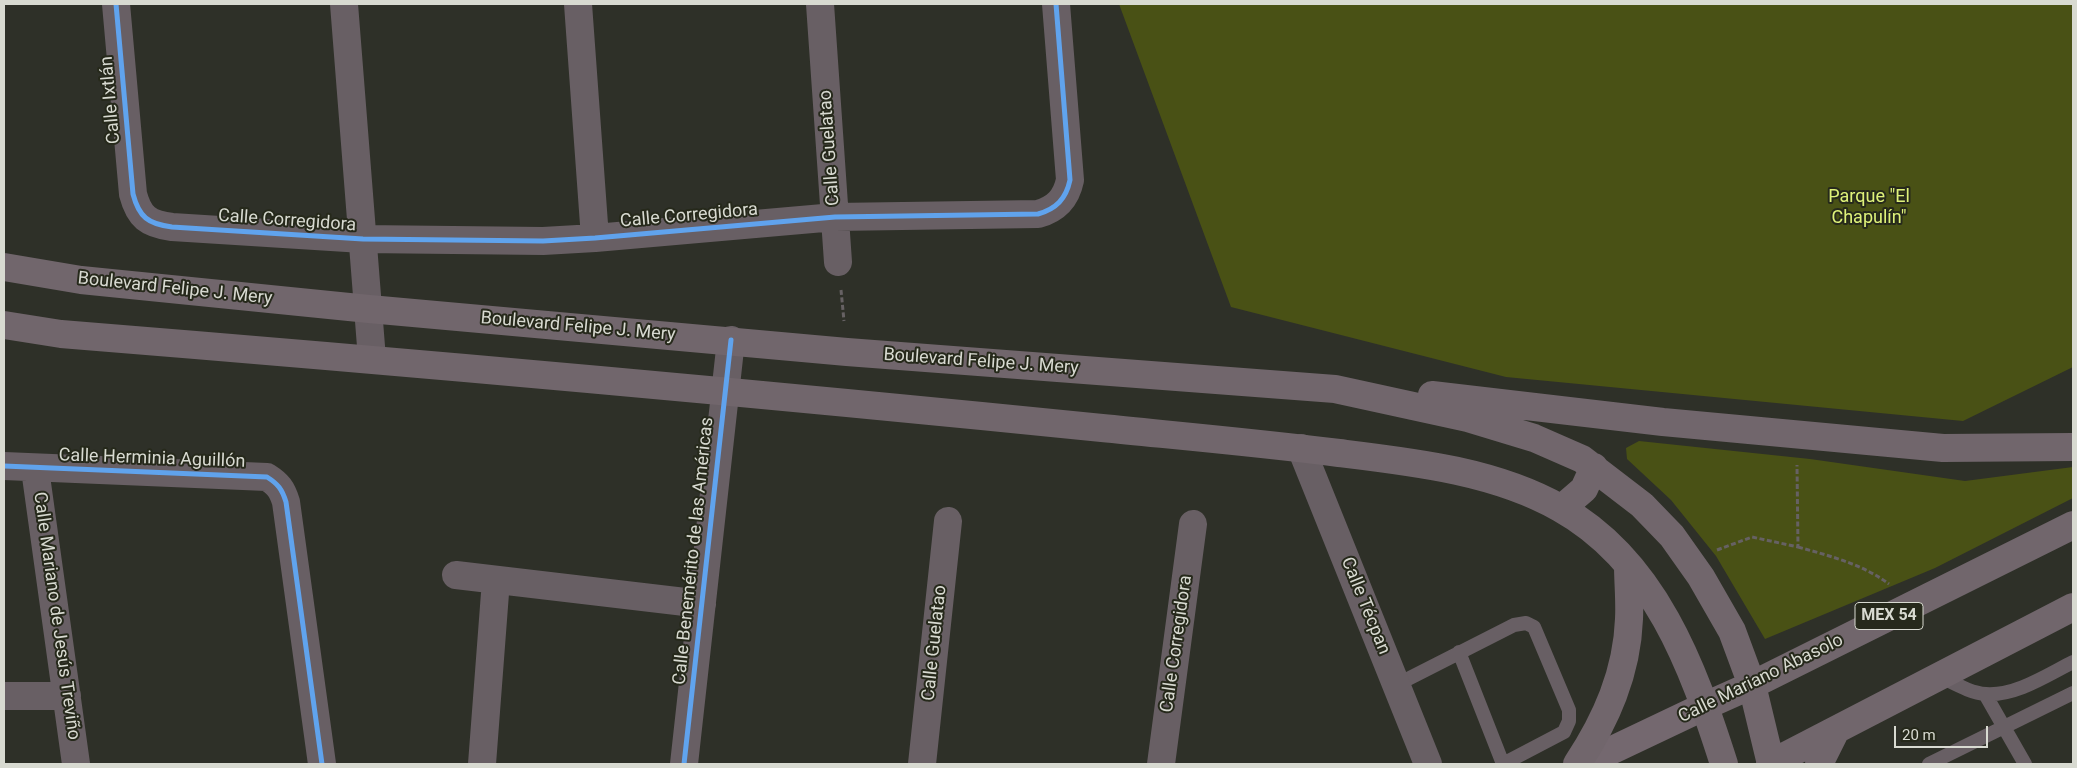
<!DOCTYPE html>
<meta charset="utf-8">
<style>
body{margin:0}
#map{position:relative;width:2077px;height:768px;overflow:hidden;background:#2e3028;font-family:Roboto,sans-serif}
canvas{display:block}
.frame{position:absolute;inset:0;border:5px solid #d8dad1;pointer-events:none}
.scale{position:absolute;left:1894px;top:726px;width:94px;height:22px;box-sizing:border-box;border:2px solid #d8dad1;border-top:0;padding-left:6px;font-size:15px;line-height:18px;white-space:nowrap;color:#d8dad1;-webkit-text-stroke:4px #26291b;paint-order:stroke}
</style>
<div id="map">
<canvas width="2077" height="768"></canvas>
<div class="frame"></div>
<div class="scale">20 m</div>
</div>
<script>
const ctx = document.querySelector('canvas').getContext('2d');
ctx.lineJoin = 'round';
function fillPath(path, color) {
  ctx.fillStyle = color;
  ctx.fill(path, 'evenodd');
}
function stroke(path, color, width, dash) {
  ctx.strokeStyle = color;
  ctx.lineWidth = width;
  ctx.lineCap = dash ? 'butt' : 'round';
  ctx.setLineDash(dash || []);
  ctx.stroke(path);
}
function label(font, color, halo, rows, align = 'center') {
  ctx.font = font + ' Roboto,sans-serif';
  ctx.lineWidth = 4;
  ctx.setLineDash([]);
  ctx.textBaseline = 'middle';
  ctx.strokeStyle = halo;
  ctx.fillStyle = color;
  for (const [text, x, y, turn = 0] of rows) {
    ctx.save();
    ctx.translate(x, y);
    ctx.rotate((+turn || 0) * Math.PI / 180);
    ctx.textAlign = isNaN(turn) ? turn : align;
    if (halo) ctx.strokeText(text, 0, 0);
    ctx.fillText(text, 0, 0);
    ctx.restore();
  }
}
const green = new Path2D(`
 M 1119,4 L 2073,4 L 2073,367 L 1963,421 L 1506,377 L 1231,307 Z
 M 1639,441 L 1810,459 L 1965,481 L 2073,467 L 2073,498 L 1935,568 L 1765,639 L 1716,556 L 1671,500 L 1627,459 L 1626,448 Z`);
const path = new Path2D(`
 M 841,290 L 844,321
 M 1798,547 C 1830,556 1862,564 1889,584
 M 1717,550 L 1752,537 L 1798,547 L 1797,465`);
const lane = new Path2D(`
 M 1459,652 L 1503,764
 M 1939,676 C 1954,683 1970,693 1986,694 C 2016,696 2047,675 2073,662
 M 1396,685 L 1514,625 L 1526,623 L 1534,627 L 1569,710 L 1569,721 L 1564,732 L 1503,764
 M 1985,694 L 2025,764
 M 1929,764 L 2073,693`);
const street = new Path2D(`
 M 116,4 L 133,194 C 139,217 148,224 172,227 L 363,239 L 543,241 L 595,238 L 835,217 L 1038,214 C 1056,209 1066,199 1070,180 L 1056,4
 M 344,4 L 372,359
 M 578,4 L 595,238
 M 820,4 L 838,262
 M 1301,448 L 1428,764
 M 4,466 L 267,477 C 278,484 282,489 286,502 L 322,764
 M 35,469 L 76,764
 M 456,575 L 702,604
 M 4,696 L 67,696
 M 482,764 L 496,580
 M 684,764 L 731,340
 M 922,764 L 948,521
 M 1161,764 L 1193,524`);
const secondary = new Path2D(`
 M 1583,764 L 1705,706`);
const primary = new Path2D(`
 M 4,267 L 81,280 L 369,309 L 847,352 L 1335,389 L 1468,418 L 1534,438 L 1582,459 L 1642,505 L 1672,536 L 1701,577 L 1732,631 L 1752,685 L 1771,764
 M 4,325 L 61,334 C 408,362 755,393 1102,428 C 1181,436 1260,443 1339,453 C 1413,462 1495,471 1560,508 C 1655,561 1693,667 1724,764
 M 1432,395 L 1663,422 L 1943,448 L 2073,447
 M 1562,508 L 1584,489 L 1594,467
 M 1705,706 L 1752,685 L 2073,525
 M 1577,764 C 1606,720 1627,673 1629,619 C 1630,601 1628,583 1628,565
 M 1770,764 L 2073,607
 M 1819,764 L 1836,730`);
const cycleway = new Path2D(`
 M 116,4 L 133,194 C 139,217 148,224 172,227 L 363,239 L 543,241 L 595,238 L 835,217 L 1038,214 C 1056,209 1066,199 1070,180 L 1056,4
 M 4,466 L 267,477 C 278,484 282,489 286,502 L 322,764
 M 684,764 L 731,340`);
const shields = [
 [1889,616,68]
];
const shieldNames = [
 ["MEX 54",1889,616]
];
const streetNames = [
 ["Calle Ixtlán",111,100,-95],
 ["Calle Guelatao",830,148,-94],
 ["Calle Corregidora",689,216,-5],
 ["Calle Corregidora",287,221,4],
 ["Boulevard Felipe J. Mery",175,289,6],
 ["Boulevard Felipe J. Mery",578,327,5],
 ["Boulevard Felipe J. Mery",981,362,4],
 ["Calle Herminia Aguillón",152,459,2],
 ["Calle Benemérito de las Américas",694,551,-84],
 ["Calle Técpan",1365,606,68],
 ["Calle Mariano de Jesús Treviño",56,616,82],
 ["Calle Guelatao",935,643,-84],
 ["Calle Corregidora",1177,644,-82],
 ["Calle Mariano Abasolo",1761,679,-26]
];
const parkNames = [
 ["Parque \"El",1869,197],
 ["Chapulín\"",1869,218]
];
fillPath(green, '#495115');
stroke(path, '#666163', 3, [5, 2.5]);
stroke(lane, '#685f64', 14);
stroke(street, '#685f64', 28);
stroke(secondary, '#74686f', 28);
stroke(primary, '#71666c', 28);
stroke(cycleway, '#60a3ed', 5);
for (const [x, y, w] of shields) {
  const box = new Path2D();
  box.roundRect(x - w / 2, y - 13.5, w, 27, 4);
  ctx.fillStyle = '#26291b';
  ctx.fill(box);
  stroke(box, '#d8dad1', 1);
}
label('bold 16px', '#d8dad1', null, shieldNames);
label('18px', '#d8dad1', '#26291b', streetNames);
label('18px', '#def179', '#26291b', parkNames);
</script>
